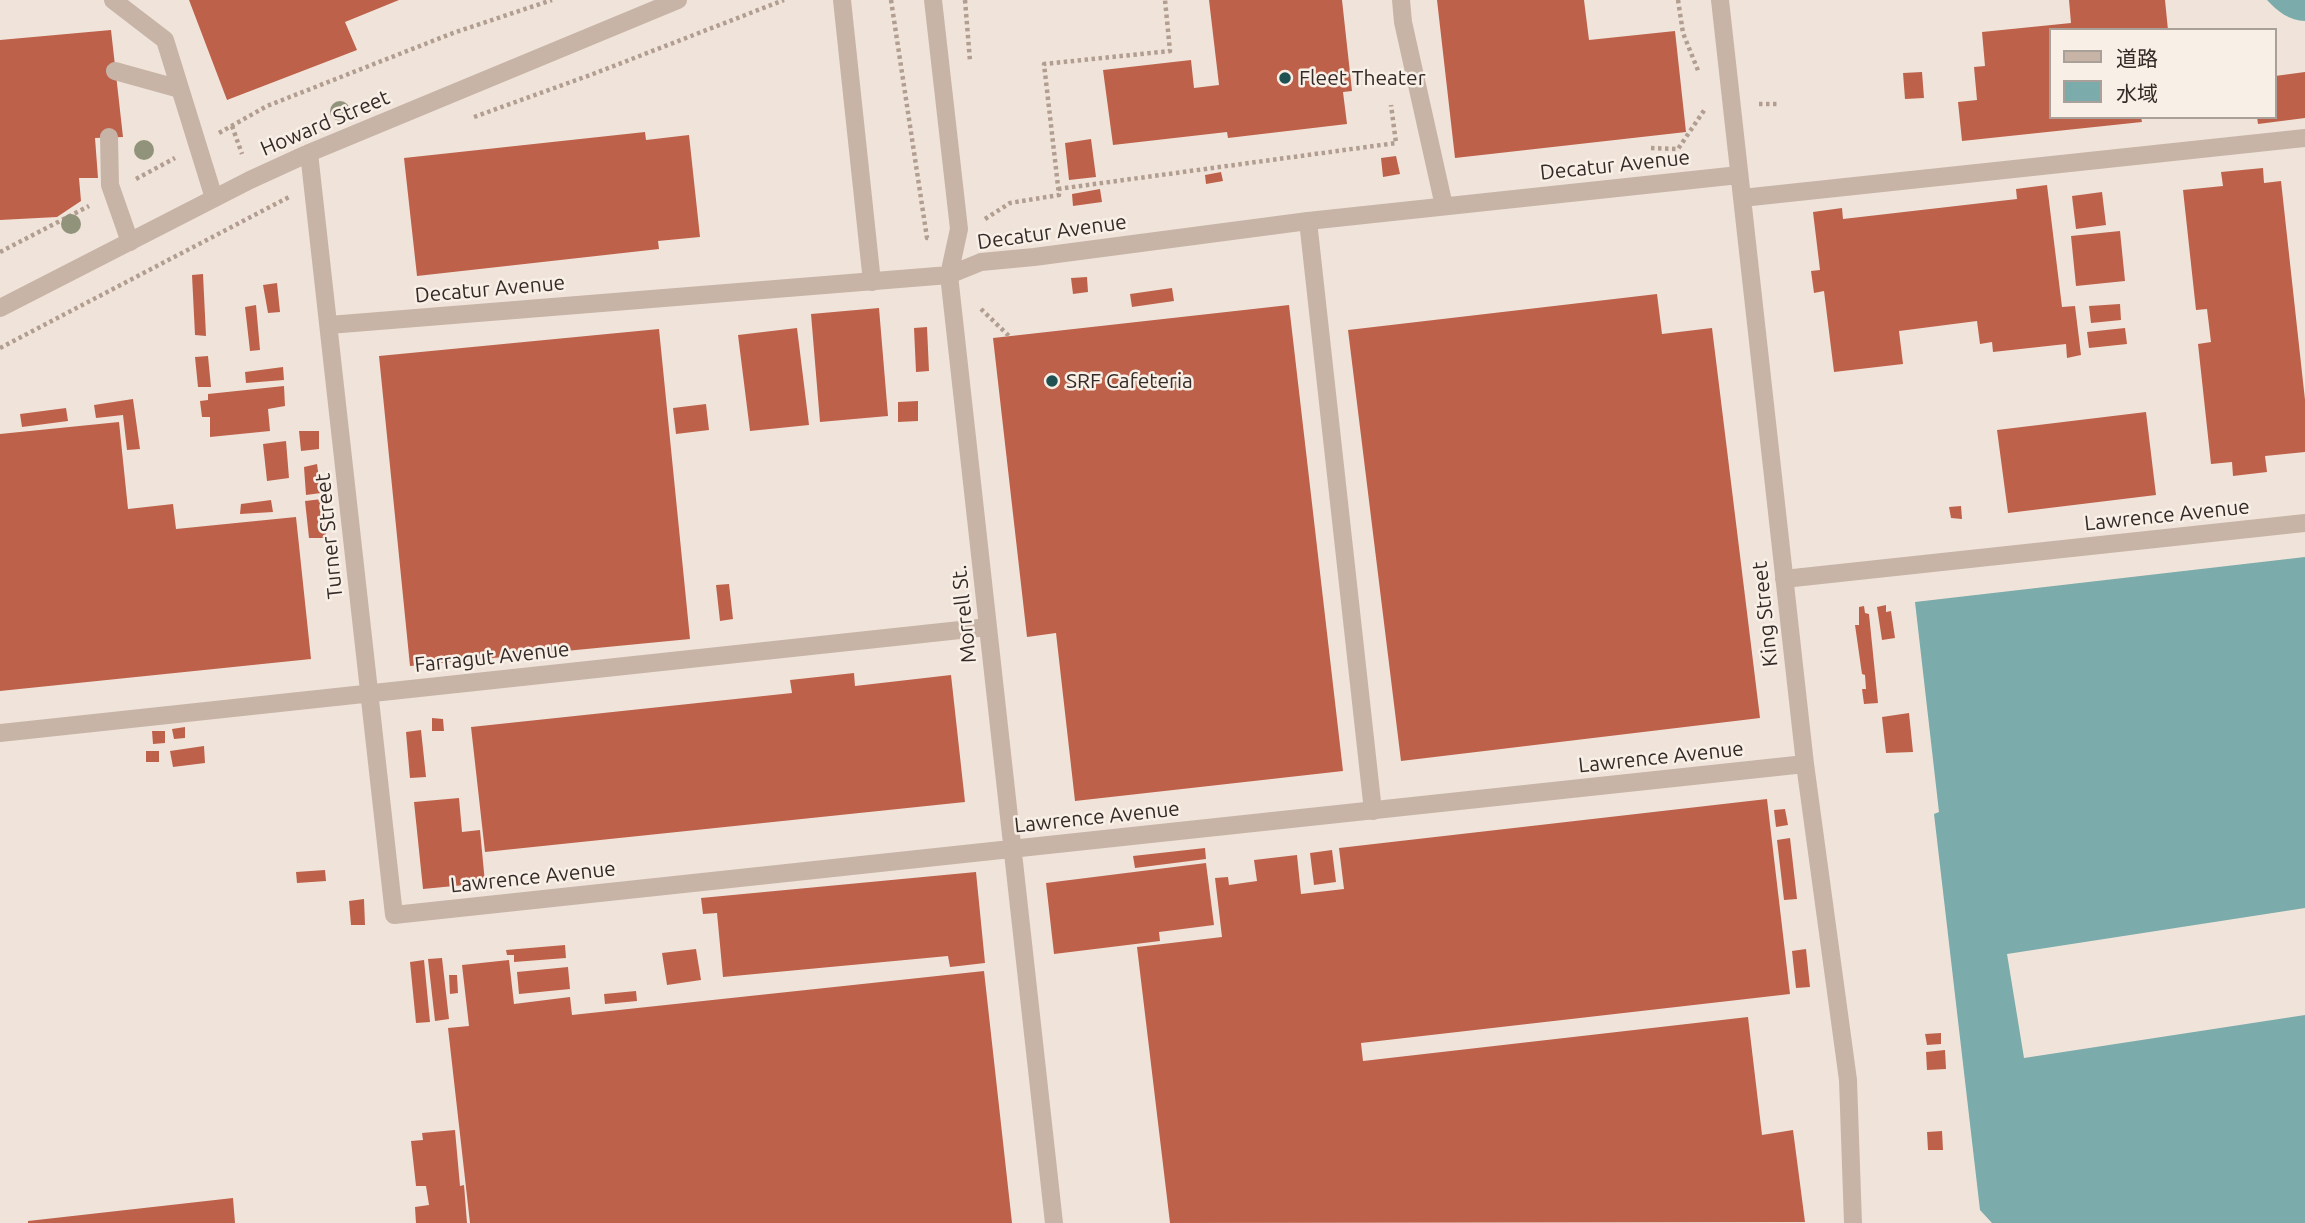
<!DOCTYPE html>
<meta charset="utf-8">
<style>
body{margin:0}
#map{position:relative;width:2305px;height:1223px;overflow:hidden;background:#f0e4da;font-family:Ubuntu,"Noto Sans JP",sans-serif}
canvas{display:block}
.legend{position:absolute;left:2049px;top:28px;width:228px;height:91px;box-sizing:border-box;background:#f8efe6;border:2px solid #aaa09a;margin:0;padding:9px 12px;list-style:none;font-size:21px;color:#342a27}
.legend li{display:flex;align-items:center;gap:14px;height:35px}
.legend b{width:35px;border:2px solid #aaa09a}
</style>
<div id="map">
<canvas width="2305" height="1223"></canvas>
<ul class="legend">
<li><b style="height:9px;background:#c7b4a7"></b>道路</li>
<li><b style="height:19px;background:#7babaa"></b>水域</li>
</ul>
</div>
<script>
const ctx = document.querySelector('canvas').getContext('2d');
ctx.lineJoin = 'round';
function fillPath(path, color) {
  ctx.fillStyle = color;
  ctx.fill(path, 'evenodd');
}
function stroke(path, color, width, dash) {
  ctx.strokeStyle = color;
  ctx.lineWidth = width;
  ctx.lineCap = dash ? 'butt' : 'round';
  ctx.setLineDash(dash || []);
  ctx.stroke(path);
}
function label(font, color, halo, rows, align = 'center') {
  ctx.font = font + ' Ubuntu,sans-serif';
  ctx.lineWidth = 5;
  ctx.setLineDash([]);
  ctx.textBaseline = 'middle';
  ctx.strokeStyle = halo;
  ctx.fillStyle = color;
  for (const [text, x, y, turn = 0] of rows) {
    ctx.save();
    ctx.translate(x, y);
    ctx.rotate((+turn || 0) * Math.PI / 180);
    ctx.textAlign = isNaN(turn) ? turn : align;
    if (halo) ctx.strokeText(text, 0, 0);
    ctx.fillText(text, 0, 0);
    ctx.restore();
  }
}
const water = new Path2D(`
 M 2267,0 L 2305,0 L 2305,21 C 2290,21 2277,11 2267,0 Z
 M 2305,557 L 2305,908 L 2007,954 L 2024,1058 L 2305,1015 L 2305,1223 L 1992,1223 L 1980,1210 L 1934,814 L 1939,812 L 1915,602 Z`);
const building = new Path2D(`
 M 189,0 L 399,0 L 345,22 L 357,50 L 227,100 Z
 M 1209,0 L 1342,0 L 1352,91 L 1343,92 L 1347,124 L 1228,138 L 1227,132 L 1113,145 L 1103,70 L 1191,60 L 1194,88 L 1219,85 Z
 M 1437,0 L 1584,0 L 1589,40 L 1675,31 L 1686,132 L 1455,158 Z
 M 2069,0 L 2165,0 L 2168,30 L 2051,30 L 2051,117 L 2141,117 L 2142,122 L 1962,141 L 1958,102 L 1977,100 L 1974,67 L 1985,66 L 1982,32 L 2071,23 Z
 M 111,30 L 123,137 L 95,138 L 98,178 L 79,178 L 81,201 L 57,217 L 0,220 L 0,40 Z
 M 1922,72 L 1924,98 L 1905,99 L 1903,73 Z
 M 2305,72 L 2305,118 L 2258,124 L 2257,117 L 2275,117 L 2275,76 Z
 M 645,132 L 646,140 L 689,135 L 700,237 L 658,241 L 659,249 L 417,276 L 404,158 Z
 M 1091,139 L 1096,177 L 1069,180 L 1065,143 Z
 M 1396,156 L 1400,174 L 1383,177 L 1381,158 Z
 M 2263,168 L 2264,183 L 2281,181 L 2305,400 L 2305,452 L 2265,456 L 2267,472 L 2233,476 L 2232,462 L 2211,464 L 2198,344 L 2211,342 L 2207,309 L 2196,310 L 2183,190 L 2223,186 L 2221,172 Z
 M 1221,172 L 1223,181 L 1206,184 L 1205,175 Z
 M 2047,185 L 2062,307 L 2075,306 L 2081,355 L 2067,358 L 2066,344 L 1993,352 L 1992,342 L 1980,344 L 1977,321 L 1899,331 L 1903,364 L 1834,372 L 1824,291 L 1814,293 L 1811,271 L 1820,270 L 1813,212 L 1842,208 L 1843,219 L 2017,199 L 2016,189 Z
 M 1100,189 L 1102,202 L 1073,206 L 1072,194 Z
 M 2102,192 L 2106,225 L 2076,229 L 2072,196 Z
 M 2120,231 L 2125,281 L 2076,286 L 2071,236 Z
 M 203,274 L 206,336 L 195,335 L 192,275 Z
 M 1087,277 L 1088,292 L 1073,294 L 1071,278 Z
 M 277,283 L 280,312 L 268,313 L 263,285 Z
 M 1172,288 L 1174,301 L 1132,307 L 1130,294 Z
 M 1657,294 L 1662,334 L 1712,328 L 1760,718 L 1401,761 L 1348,330 Z
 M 2120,304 L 2121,320 L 2091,323 L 2089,306 Z
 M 256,305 L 260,350 L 250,351 L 245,307 Z
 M 1289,305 L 1343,771 L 1075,801 L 1056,633 L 1027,637 L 993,338 Z
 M 879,308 L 888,416 L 820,422 L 811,314 Z
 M 927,327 L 929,371 L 916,372 L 914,328 Z
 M 797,328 L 809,425 L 750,431 L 738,335 Z
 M 2125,328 L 2127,344 L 2089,348 L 2087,332 Z
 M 659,329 L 690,639 L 410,666 L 379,356 Z
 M 208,356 L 211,387 L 198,387 L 195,357 Z
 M 283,367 L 284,380 L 246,383 L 245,372 Z
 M 284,386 L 285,406 L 268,409 L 270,431 L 210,437 L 210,417 L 202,417 L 200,401 L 208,400 L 208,394 Z
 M 133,399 L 140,449 L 127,450 L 123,415 L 96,418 L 94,405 Z
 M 918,401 L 918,421 L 898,422 L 898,402 Z
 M 706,404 L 709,430 L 676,434 L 673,408 Z
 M 66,408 L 68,421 L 22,427 L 20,414 Z
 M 2146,412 L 2156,495 L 2008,513 L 1997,430 Z
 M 119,422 L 128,509 L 173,504 L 176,529 L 296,517 L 311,659 L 0,691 L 0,434 Z
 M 299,431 L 319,431 L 319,449 L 301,451 Z
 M 286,441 L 289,478 L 267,481 L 263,444 Z
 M 317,464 L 321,493 L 306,495 L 304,467 Z
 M 322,499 L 326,538 L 309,538 L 305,501 Z
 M 271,500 L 273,512 L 240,514 L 241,504 Z
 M 1961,506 L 1962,519 L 1951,518 L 1949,507 Z
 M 729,584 L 733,619 L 720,621 L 716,585 Z
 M 1886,605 L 1886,612 L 1891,611 L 1895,638 L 1882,640 L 1877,607 Z
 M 1864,606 L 1865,613 L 1869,614 L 1878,703 L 1864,704 L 1862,689 L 1866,689 L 1865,675 L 1862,674 L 1855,625 L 1859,625 L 1859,607 Z
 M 854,673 L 855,686 L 951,675 L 965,802 L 485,852 L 471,727 L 792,693 L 790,680 Z
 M 1909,713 L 1913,752 L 1886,753 L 1882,717 Z
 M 432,718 L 443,719 L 444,731 L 432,731 Z
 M 185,727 L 185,738 L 174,739 L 172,729 Z
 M 421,730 L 426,777 L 410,778 L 406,732 Z
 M 152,731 L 165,731 L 165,743 L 153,744 Z
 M 204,746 L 205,763 L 173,767 L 170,751 Z
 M 146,751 L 159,751 L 159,762 L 146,762 Z
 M 459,798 L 462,832 L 480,830 L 485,883 L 423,889 L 414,802 Z
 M 1767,799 L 1790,994 L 1361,1043 L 1363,1061 L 1748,1017 L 1762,1135 L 1793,1130 L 1805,1222 L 1170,1223 L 1137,947 L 1222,937 L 1215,878 L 1228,877 L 1229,885 L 1257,881 L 1254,860 L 1297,855 L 1301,894 L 1344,889 L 1339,848 Z
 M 1785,809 L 1788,825 L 1776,827 L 1774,810 Z
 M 1790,838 L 1797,899 L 1784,900 L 1777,840 Z
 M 1205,848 L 1206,859 L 1135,868 L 1133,856 Z
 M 1332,850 L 1336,882 L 1314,885 L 1310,853 Z
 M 1206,863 L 1214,925 L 1159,932 L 1160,941 L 1054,954 L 1046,883 Z
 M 325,870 L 326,881 L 297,883 L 296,872 Z
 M 976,872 L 985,963 L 950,967 L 948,956 L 723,977 L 717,913 L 703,914 L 701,898 Z
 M 364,899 L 365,925 L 351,925 L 349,901 Z
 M 565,945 L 566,958 L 514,962 L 514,955 L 507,955 L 506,950 Z
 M 696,949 L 701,980 L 667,985 L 662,953 Z
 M 1806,949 L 1810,987 L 1796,988 L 1792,951 Z
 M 442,958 L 449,1019 L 435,1021 L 428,959 Z
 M 424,960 L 430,1022 L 416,1023 L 410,962 Z
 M 509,960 L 514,1004 L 570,997 L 572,1015 L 984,971 L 1012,1223 L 470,1223 L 448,1028 L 469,1026 L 462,965 Z
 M 568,967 L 570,989 L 519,994 L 517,972 Z
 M 449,975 L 457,975 L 458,993 L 450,994 Z
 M 636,991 L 637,1001 L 605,1004 L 604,994 Z
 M 1941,1033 L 1941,1044 L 1927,1045 L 1925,1034 Z
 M 1945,1050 L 1946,1069 L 1927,1070 L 1926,1052 Z
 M 455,1130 L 460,1186 L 464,1185 L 467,1223 L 416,1223 L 415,1207 L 429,1205 L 426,1186 L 416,1186 L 411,1141 L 423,1140 L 422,1133 Z
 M 1942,1131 L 1943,1150 L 1928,1150 L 1927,1132 Z
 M 233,1198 L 235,1223 L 28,1223 L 28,1221 Z`);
const path = new Path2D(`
 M 891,0 L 927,238 L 931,237
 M 965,0 L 970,61
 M 1678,0 L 1683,33 L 1699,73
 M 1759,104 L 1777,104
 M 474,117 L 593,74 L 784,0
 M 232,126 L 242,154
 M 219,133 L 267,106 L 453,33 L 552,0
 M 1651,148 L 1678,149 L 1705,109
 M 136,179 L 175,158
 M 1058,189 L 1396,143 L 1391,105
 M 985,219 L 1010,203 L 1059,195 L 1044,64 L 1170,51 L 1165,0
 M 0,252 L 89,206
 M 981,309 L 1009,336
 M 0,348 L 289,197`);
const lane = new Path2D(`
 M 113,0 L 165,40 L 214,198
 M 842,0 L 872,282
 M 1401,0 L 1403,22 L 1444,206
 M 115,71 L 180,89
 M 109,137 L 110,185 L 130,242
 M 1308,221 L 1373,811`);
const street = new Path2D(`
 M 933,0 L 959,229 L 949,275 L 1054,1223
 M 1720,0 L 1805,764 L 1848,1080 L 1853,1223
 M 309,153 L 394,915 L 1805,764
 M 1742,198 L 2305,138
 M 0,308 L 250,180 L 309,153 L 678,0
 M 329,325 L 949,275 L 981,262 L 1034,257 L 1308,221 L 1739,175
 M 1784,579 L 2305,523
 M 0,733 L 988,627`);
const trees = [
 [340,111],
 [144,150],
 [71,224]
];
const markers = [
 [1285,78,7,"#205152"],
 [1052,381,7,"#205152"]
];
const poiNames = [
 ["Fleet Theater",1299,78],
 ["SRF Cafeteria",1066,381]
];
const streetNames = [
 ["Howard Street",325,123,-23],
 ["Decatur Avenue",1615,165,-6],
 ["Decatur Avenue",1052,232,-8],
 ["Decatur Avenue",490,289,-5],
 ["Lawrence Avenue",2167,515,-6],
 ["Turner Street",329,536,-96],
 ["Morrell St.",964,614,-96],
 ["King Street",1765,614,-96],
 ["Farragut Avenue",492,657,-6],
 ["Lawrence Avenue",1661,757,-6],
 ["Lawrence Avenue",1097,817,-6],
 ["Lawrence Avenue",533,877,-6]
];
fillPath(water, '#7babaa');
fillPath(building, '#be614a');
stroke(path, '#b29e91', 4.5, [3.5, 3.5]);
stroke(lane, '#c7b4a7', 18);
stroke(street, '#c7b4a7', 18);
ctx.fillStyle = '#92937b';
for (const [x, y] of trees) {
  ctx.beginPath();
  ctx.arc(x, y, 10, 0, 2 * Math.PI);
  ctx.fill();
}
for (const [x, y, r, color] of markers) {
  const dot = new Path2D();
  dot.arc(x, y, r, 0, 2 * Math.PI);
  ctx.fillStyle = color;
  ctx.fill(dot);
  stroke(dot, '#f8efe6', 2.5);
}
label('21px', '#342a27', '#f8efe6', poiNames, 'left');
label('21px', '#342a27', '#f8efe6', streetNames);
</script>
